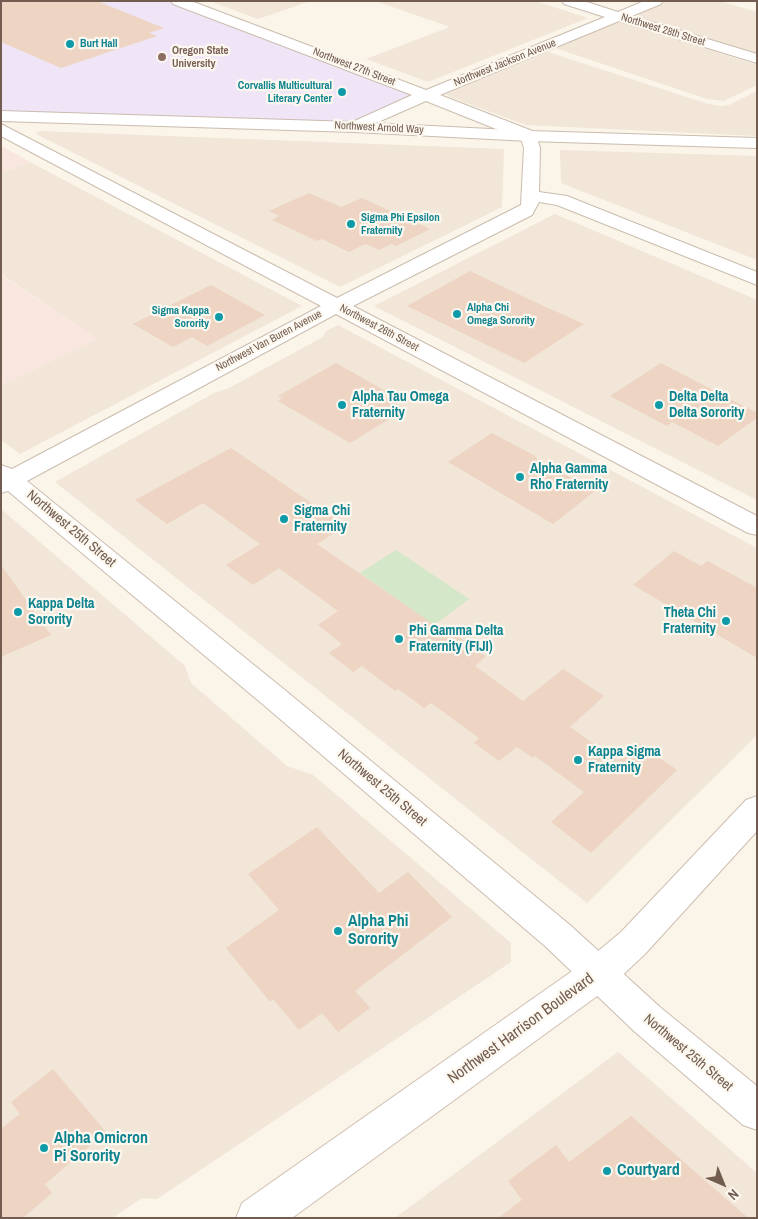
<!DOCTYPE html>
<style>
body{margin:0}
#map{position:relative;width:758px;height:1219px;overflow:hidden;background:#faf4e9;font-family:"Archivo Narrow",sans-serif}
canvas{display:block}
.frame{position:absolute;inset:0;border:2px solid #725c4f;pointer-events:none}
.north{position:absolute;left:698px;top:1159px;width:50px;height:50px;-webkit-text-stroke:4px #fdf8ef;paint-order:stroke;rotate:136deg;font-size:14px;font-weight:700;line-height:20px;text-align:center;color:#725c4f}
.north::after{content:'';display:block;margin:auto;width:18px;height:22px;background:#725c4f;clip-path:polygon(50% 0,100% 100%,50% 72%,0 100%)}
</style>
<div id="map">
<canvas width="758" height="1219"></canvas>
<div class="frame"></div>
<div class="north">N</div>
</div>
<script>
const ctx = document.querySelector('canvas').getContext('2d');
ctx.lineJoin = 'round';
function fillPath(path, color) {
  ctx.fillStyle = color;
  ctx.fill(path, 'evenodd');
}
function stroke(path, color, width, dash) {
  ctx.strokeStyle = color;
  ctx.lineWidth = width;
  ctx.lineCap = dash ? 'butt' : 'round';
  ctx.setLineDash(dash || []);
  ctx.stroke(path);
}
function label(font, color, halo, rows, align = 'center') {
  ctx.font = font + ' "Archivo Narrow",sans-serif';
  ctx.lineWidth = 4.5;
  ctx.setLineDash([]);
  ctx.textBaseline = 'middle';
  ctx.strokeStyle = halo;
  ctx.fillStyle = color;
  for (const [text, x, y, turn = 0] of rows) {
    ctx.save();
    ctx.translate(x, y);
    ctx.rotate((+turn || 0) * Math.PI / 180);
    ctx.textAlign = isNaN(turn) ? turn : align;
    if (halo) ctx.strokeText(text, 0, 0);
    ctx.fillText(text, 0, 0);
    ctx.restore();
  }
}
const residential = new Path2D(`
 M 210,1 L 310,1 L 258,19 Z
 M 375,1 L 535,1 L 588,18 L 428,82 L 366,59 L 450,27 Z
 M 668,1 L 720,1 L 757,12 L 757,56 L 635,17 L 637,14 Z
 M 614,23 L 623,23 L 757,65 L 757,85 L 724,101 L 707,99 L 558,49 L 555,47 Z
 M 548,52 L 708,104 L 721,106 L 729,105 L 757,91 L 757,136 L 526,125 L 450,97 L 446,94 Z
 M 38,131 L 504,149 L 502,207 L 340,287 L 36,134 Z
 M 560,150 L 757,156 L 757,260 L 561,183 Z
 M 30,162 L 302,306 L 20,454 L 1,440 L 1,385 L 98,339 L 1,274 L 1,173 Z
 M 555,214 L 757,300 L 757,500 L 374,306 Z
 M 338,325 L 757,548 L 757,735 L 587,903 L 55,482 L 214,393 L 227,389 L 323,337 L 326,331 Z
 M 1,509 L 185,666 L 191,683 L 287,766 L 313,775 L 511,943 L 511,962 L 157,1199 L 142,1198 L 112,1218 L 1,1218 Z
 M 618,1052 L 757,1173 L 757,1218 L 395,1218 Z`);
const commercial = new Path2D(`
 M 1,146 L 30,162 L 1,173 Z
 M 1,274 L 1,275 L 99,339 L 1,385 Z`);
const education = new Path2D(`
 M 1,1 L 192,1 L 225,21 L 419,94 L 354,126 L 1,114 Z`);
const green = new Path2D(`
 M 396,550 L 469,599 L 434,625 L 360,573 Z`);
const building = new Path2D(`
 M 1,1 L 97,1 L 164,28 L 149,33 L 157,36 L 61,68 L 1,42 Z
 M 309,193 L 341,207 L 362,198 L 430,229 L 396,246 L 391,244 L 379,250 L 365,244 L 349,252 L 322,239 L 317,241 L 272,220 L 279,216 L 269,211 Z
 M 470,271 L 537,303 L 584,324 L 524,363 L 407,306 Z
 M 211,285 L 265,315 L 207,346 L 192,337 L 173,347 L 133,324 Z
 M 336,363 L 389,393 L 384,396 L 406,409 L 350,443 L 278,401 L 282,398 L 278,396 Z
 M 661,363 L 757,413 L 757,418 L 718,446 L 672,422 L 667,426 L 610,396 Z
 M 492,433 L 537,457 L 535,458 L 595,491 L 553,524 L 448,462 Z
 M 231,448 L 345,526 L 317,544 L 446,633 L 450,631 L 486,656 L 475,666 L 523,701 L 563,669 L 604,696 L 570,727 L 618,761 L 638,743 L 677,770 L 591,853 L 551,822 L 584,792 L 535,756 L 533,758 L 517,747 L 499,761 L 474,743 L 479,738 L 431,703 L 424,708 L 398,689 L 395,691 L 362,666 L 353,672 L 329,653 L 342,644 L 318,625 L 338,611 L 279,568 L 253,585 L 226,565 L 260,544 L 203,503 L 167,524 L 135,500 Z
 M 674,551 L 701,566 L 708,561 L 757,588 L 757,658 L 633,585 Z
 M 1,565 L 51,635 L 1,657 Z
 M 317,827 L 379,893 L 408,872 L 452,917 L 355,991 L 370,1008 L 338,1032 L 322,1013 L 299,1030 L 273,999 L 270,1002 L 226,948 L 279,910 L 248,874 Z
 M 53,1069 L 106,1132 L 45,1184 L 52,1193 L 23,1218 L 1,1218 L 1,1129 L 20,1114 L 11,1102 Z
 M 631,1116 L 748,1218 L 498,1218 L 522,1200 L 508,1181 L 556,1145 L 569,1162 Z`);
const minor = new Path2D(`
 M 171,1 L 191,1 L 426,90 L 605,17 L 564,4 L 562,1 L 584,1 L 618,12 L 644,1 L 663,1 L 661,4 L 632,16 L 757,54 L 757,63 L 619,21 L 440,95 L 535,132 L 540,148 L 539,192 L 567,196 L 757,272 L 757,285 L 557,205 L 539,202 L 532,215 L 353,306 L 757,516 L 757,535 L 748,533 L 336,314 L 27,481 L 286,691 L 570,925 L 661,1008 L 757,1086 L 757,1130 L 743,1125 L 635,1032 L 546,947 L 266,707 L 8,491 L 1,493 L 1,465 L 12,469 L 321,306 L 1,136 L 1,124 L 337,298 L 521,205 L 524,148 L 521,139 L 426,101 L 360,130 L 348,130 L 346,127 L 348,124 L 412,95 L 173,4 Z`);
const tertiary = new Path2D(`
 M 1,111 L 354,122 L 529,131 L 757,138 L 757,148 L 529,141 L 354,132 L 1,121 Z`);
const secondary = new Path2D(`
 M 757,796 L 757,831 L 645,954 L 611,986 L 292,1218 L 236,1218 L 242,1203 L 585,962 L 621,932 L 746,800 Z`);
const markers = [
 [70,44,5,"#0f9aa8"],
 [162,57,5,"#8d6e63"],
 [342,92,5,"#0f9aa8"],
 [351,224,5,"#0f9aa8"],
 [457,314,5,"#0f9aa8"],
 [219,317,5,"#0f9aa8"],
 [342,405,5,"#0f9aa8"],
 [659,405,5,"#0f9aa8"],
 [520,477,5,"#0f9aa8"],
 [284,519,5,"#0f9aa8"],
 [18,612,5,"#0f9aa8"],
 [726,621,5,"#0f9aa8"],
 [399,639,5,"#0f9aa8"],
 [578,760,5,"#0f9aa8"],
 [338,931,5,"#0f9aa8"],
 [44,1148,5,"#0f9aa8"],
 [607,1171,5,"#0f9aa8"]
];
const farStreetnames = [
 ["Northwest 28th Street",663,30,17],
 ["Northwest Jackson Avenue",505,63,-22],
 ["Northwest 27th Street",354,67,21],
 ["Northwest Arnold Way",379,128,3],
 ["Northwest 26th Street",379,328,28],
 ["Northwest Van Buren Avenue",269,341,-28]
];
const farCulturenames = [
 ["Burt Hall",80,44],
 ["Corvallis Multicultural",332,86,"right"],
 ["Literary Center",332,99,"right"],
 ["Sigma Phi Epsilon",361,218],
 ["Fraternity",361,231],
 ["Alpha Chi",467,308],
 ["Omega Sorority",467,321],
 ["Sigma Kappa",209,311,"right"],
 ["Sorority",209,324,"right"]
];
const farEducationnames = [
 ["Oregon State",172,51],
 ["University",172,64]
];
const cultureNames = [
 ["Alpha Tau Omega",352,397],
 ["Fraternity",352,413],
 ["Delta Delta",669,397],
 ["Delta Sorority",669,413],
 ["Alpha Gamma",530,469],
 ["Rho Fraternity",530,485],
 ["Sigma Chi",294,511],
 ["Fraternity",294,527],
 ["Kappa Delta",28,604],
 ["Sorority",28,620],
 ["Theta Chi",716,613,"right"],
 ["Fraternity",716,629,"right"],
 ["Phi Gamma Delta",409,631],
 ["Fraternity (FIJI)",409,647],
 ["Kappa Sigma",588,752],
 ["Fraternity",588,768]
];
const streetNames = [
 ["Northwest 25th Street",71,529,40],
 ["Northwest 25th Street",382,788,40],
 ["Northwest 25th Street",688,1053,40]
];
const nearCulturenames = [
 ["Alpha Phi",348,922],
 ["Sorority",348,940],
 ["Alpha Omicron",54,1139],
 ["Pi Sorority",54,1157],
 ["Courtyard",617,1171]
];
const nearStreetnames = [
 ["Northwest Harrison Boulevard",521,1029,-36]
];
fillPath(residential, '#f1e6d8');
fillPath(commercial, '#f9e6de');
fillPath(education, '#f0e5f7');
fillPath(green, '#d4e7c8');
fillPath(building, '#edd4c3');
stroke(minor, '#cbbcaf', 2);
stroke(tertiary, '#cbbcaf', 2);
stroke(secondary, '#cfbeb0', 2);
fillPath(minor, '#fff');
fillPath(tertiary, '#fff');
fillPath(secondary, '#fff');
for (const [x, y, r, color] of markers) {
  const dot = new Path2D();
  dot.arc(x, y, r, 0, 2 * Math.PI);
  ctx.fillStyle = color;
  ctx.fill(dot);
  stroke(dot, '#fdf8ef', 2);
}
label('11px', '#725c4f', '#fdf8ef', farStreetnames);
label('bold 11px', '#0d838f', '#fdf8ef', farCulturenames, 'left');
label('bold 11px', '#785e54', '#fdf8ef', farEducationnames, 'left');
label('bold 14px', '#0d838f', '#fdf8ef', cultureNames, 'left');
label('14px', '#725c4f', '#fdf8ef', streetNames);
label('bold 16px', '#0d838f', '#fdf8ef', nearCulturenames, 'left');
label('16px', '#725c4f', '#fdf8ef', nearStreetnames);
</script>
